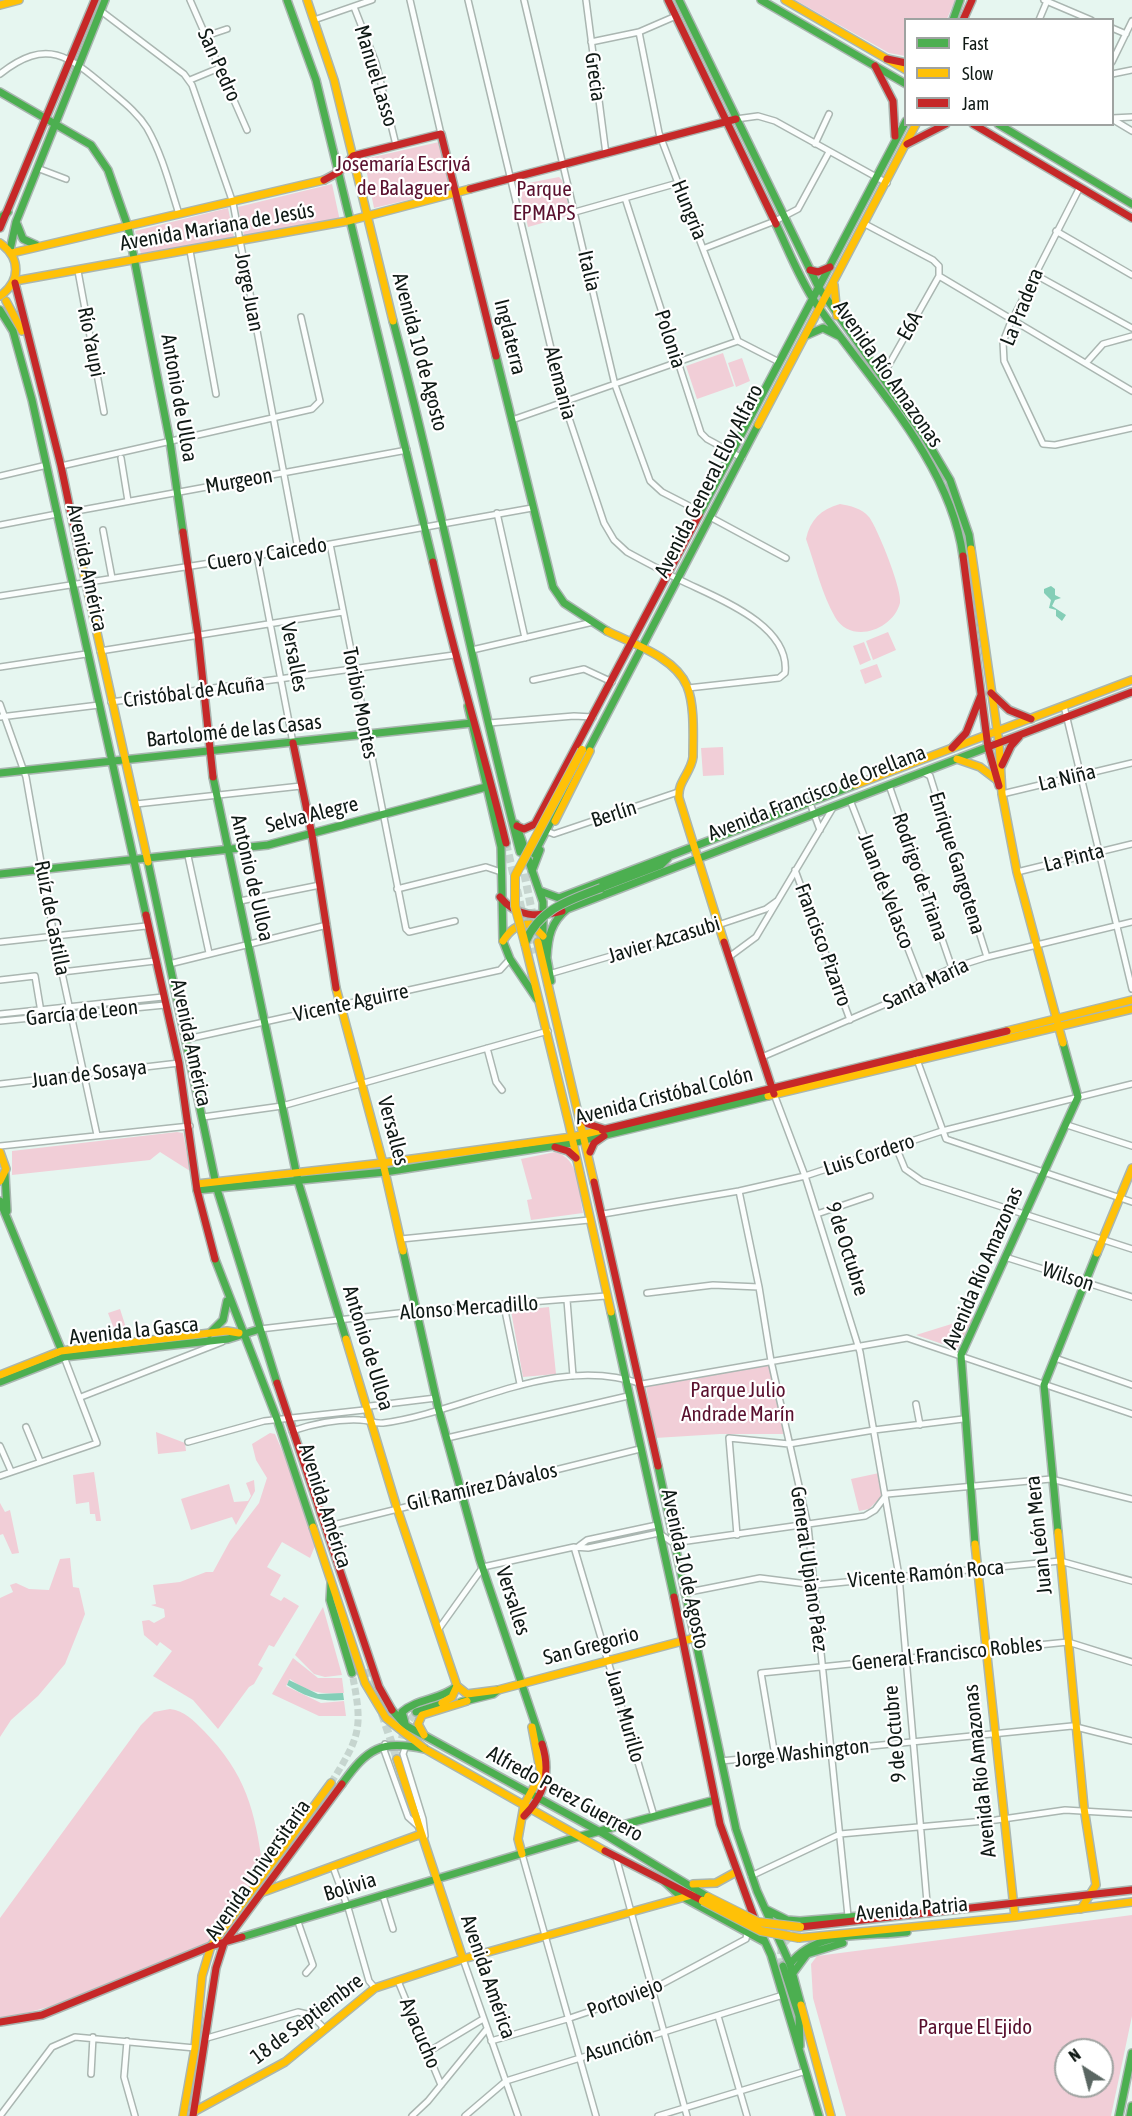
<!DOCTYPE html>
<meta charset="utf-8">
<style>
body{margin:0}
#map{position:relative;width:1132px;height:2116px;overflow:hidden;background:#e6f6f0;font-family:"Asap Condensed",sans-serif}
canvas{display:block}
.legend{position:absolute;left:904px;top:18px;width:210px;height:108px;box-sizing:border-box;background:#fff;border:2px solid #9fa3a1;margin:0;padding:8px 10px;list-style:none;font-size:18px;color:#0f1915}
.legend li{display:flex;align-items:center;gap:12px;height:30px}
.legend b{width:30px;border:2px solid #9fa3a1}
.north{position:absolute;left:1054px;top:2038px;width:60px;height:60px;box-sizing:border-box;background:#fff;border:2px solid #9fa3a1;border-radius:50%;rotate:324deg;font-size:16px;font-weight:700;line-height:24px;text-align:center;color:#0f1915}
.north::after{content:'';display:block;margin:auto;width:21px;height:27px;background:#5a6662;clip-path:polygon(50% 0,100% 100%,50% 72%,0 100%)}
</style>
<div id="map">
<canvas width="1132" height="2116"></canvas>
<ul class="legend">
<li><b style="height:8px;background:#4caf50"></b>Fast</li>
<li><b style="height:8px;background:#ffc107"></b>Slow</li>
<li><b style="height:8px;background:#c62828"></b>Jam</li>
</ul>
<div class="north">N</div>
</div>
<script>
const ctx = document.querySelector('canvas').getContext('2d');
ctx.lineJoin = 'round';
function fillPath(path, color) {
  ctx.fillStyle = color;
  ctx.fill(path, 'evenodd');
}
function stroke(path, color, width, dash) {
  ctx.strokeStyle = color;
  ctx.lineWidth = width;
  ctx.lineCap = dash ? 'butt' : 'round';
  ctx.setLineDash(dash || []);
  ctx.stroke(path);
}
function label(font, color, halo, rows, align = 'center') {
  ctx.font = font + ' "Asap Condensed",sans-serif';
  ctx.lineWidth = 4.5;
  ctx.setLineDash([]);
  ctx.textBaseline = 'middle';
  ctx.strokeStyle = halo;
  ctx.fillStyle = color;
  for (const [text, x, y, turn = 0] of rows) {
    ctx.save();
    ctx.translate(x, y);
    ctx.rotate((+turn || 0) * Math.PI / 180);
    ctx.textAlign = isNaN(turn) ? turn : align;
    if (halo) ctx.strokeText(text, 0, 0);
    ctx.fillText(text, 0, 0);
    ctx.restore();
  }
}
const green = new Path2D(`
 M 795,0 L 955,0 L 947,19 L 906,20 L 905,56 L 889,53 Z
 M 439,142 L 450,190 L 374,208 L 364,159 Z
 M 559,177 L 562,180 L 571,215 L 528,227 L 519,188 L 523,184 Z
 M 332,184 L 340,221 L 244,236 L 238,207 Z
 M 228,208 L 234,237 L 141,254 L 135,231 Z
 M 723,353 L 734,386 L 697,399 L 686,366 Z
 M 742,358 L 750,381 L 736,387 L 728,363 Z
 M 840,504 C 850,506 862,508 869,517 C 877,527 903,591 900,603 C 893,630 851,645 835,617 C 822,595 815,564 806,539 C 810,520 821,509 840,504 Z
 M 888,632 L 896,650 L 873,660 L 866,641 Z
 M 864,642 L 871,660 L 860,665 L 853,646 Z
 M 877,664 L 882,677 L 865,684 L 860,670 Z
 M 723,747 L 724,775 L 703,776 L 701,748 Z
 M 177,1132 L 183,1133 L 190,1171 L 160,1152 L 150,1160 L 12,1175 L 12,1151 Z
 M 555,1152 C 580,1158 579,1192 583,1213 L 531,1220 L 527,1200 L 532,1199 L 521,1159 Z
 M 549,1307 L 556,1374 L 523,1377 L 511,1311 Z
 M 120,1309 L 128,1334 L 117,1337 L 108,1313 Z
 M 974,1317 L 957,1349 L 916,1335 Z
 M 771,1364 L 784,1434 L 720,1434 L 655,1438 L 646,1386 Z
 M 156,1432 L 185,1443 L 186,1451 L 158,1454 Z
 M 270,1433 L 275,1434 L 292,1474 L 315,1546 L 310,1558 L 282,1542 L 267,1567 L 281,1575 L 270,1595 L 281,1601 L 284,1597 L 299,1606 L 274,1647 L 269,1645 L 258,1665 L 263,1668 L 254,1684 L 249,1687 L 218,1729 L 193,1700 L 153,1676 L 172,1651 L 160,1642 L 157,1646 L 144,1635 L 142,1621 L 149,1620 L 154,1623 L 165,1617 L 164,1609 L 151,1605 L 156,1604 L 153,1585 L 180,1582 L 206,1572 L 213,1572 L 230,1541 L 259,1503 L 267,1478 L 256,1460 L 252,1444 Z
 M 94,1472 L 101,1521 L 96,1521 L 95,1514 L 90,1514 L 89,1502 L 76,1504 L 73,1475 Z
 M 879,1473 L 883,1495 L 869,1509 L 859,1511 L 851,1479 Z
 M 254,1480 L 255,1491 L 236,1525 L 232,1517 L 191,1530 L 181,1499 L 229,1484 L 234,1502 L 248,1501 L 251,1496 L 246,1483 Z
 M 0,1503 L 5,1512 L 10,1510 L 19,1553 L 12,1554 L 3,1534 L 0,1535 Z
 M 70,1558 L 73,1587 L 79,1588 L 85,1614 L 65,1664 L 38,1696 L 11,1720 L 0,1737 L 0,1598 L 13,1592 L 10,1585 L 16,1583 L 29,1589 L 49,1590 L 60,1559 Z
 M 323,1607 L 342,1675 L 325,1677 L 314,1674 L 295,1655 Z
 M 293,1658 L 318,1678 L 342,1678 L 344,1693 C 322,1695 307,1692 290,1679 L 286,1686 L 321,1703 L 344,1701 L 346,1716 L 319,1716 L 272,1694 Z
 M 170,1709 C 185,1711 193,1720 204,1731 C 246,1774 255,1810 263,1869 L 212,1938 L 202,1947 L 52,2006 L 0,2020 L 0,1918 L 141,1725 L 154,1712 Z
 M 1132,1915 L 1132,2016 L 1111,2116 L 846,2116 L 813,1998 L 811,1964 L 817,1956 ZM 1066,2050 L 1102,2050 L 1102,2086 L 1066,2086 Z`);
const water = new Path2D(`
 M 1051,586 L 1055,589 L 1055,595 L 1061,598 L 1055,600 L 1052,606 L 1066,615 L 1062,621 L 1056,616 L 1056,610 L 1049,608 L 1051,600 L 1044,593 L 1044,589 Z
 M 289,1680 L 318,1694 L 343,1693 L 344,1700 C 320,1702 306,1697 287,1685 Z`);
const secondaryTunnel = new Path2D(`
 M 397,1759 L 404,1727 L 416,1712
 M 331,1783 C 361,1735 363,1728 352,1673`);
const primaryTunnel = new Path2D(`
 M 506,843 L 532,954
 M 522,862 L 538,942
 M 367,1669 L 378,1700
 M 382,1714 L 396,1756
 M 783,1966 C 778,1948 783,1937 802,1932`);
const street = new Path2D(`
 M 190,0 L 247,130
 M 410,0 L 441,134
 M 468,0 L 564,403 L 604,523 L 614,540 L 627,552 C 645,562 663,571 680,580 C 714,597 791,624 785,673 L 779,678 L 688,688
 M 524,0 L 615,385 L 650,481 L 662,492 L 701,512
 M 586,0 L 606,154
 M 1044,0 L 1091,20
 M 354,7 L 376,63 L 396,145
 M 101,11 L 184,74 L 192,85 L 233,203 L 298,549
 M 314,20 L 372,0
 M 1039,20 L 1047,1
 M 1112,28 L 1126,34
 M 639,32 L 659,133 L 738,341 L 779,362
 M 206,36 L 227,29
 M 591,42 L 639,32 L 676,16
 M 1112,62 L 1132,21
 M 0,74 C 47,37 69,56 108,89 C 122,101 137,112 147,128 C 162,154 170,186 179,214
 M 1112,74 L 1132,70
 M 190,80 L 219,68
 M 1112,118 L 1132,117
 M 736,119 L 758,116 L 775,121 L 887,183
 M 1112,119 L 1132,131
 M 815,144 L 829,114
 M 37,168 L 66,179
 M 1080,187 L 1010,324 L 1003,342 L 1004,361 L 1043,444 L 1055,445 L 1132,428
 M 625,198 L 701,433 L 707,439 L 742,458
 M 575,212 L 678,183
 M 865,224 L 933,260 L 939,266 L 939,276 L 882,377
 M 1056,231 L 1132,275
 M 705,248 L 775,221 L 798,209 L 829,152
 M 190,251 L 216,394
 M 78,271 L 104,412
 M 1034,274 L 1132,328
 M 939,276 L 1132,391
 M 1086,363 L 1103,344 L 1132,336
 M 512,420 L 738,341
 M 121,458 L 128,501
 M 61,466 L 312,409 L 320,401 L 301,317
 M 0,476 L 47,465
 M 71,512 L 407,450
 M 497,513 L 525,638
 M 710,517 L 786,558
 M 0,525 L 57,514
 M 103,530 L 112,578
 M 330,544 L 406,929 L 409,932 L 455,921
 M 257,555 L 293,743
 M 0,596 L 325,545 L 532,508
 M 472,650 L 593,622
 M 100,651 L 343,612
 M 0,667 L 86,654
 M 533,680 L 584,669 L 612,682
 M 111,702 L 454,655
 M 0,704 L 26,777 L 54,936 L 97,1135
 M 1064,706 L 1132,989
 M 0,717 L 99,705
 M 489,723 L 574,716 L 593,717
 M 923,772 L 930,776 L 987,957
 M 889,785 L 952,968
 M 1002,794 L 1132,763
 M 850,800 L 921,982
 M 810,803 L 820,830
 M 136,804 L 301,786
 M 549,832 L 554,834 L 678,792
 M 188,856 L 209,953
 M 795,870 L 850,1020
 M 1017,872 L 1132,844
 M 397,889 L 486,867 L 501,872
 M 240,901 L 320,885
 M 0,942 L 146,926
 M 729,957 L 756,937 L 834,806
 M 169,964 L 327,925
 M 62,972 L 155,961
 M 549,974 L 721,924 L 766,909 L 777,901
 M 0,980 L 35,976 L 41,1012
 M 0,1014 L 163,997
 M 0,1021 L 165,1005
 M 187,1039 L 500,970 L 510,959
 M 487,1048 L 496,1082 L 502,1090
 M 762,1057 L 895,1000 L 921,982 L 952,968 L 987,957 L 1132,922
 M 916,1057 L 946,1139 L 1132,1202
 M 0,1084 L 179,1063
 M 774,1094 L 805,1176 L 860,1352 L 899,1576 L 928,1914
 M 203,1117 L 282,1106 L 548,1031
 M 1067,1125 L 1132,1146
 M 0,1146 L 190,1126
 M 896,1147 L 905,1169 L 922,1181 L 1132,1249
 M 739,1191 L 759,1287 L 771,1361 L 808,1526 L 848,1916
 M 603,1214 L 739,1191 L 805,1176 L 942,1131 L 1132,1084
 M 817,1214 L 870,1196
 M 401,1239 L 589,1220
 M 1005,1257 L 1132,1297
 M 647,1293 L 713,1285 L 759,1287
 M 567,1300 L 573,1376
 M 504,1306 L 520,1384
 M 260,1329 L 416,1311 L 606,1296
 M 1055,1358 L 1132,1385
 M 81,1397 L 222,1342
 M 916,1404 L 920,1425
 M 26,1427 L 40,1461
 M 292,1431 C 313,1424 338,1419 360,1420 C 368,1420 375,1424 383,1423 C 467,1412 554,1353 642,1384 L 907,1338 L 1132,1414
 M 447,1438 L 628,1396
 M 188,1442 L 264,1421 L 364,1410 L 370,1406 L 436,1398
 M 0,1446 L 11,1471
 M 0,1476 L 97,1443 L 64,1357
 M 325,1527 L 640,1449
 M 737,1535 L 729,1438 L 789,1444 L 874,1430 L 963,1419
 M 579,1546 L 587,1540 L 657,1525
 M 574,1547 L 654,1816
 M 684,1593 L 760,1578 L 815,1585 L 1060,1561 L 1132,1581
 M 438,1630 L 483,1567 L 574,1547 L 588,1548 L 659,1533 L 673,1543 L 865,1516 L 875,1510 L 887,1494 L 1051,1479 L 1132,1499
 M 385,1744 L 384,1750 L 408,1817 L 418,1826
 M 409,1746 L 405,1748 L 403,1754 L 423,1819 L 425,1836
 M 775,1756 L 761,1673 L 1068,1642 L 1132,1662
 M 721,1761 L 1072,1726 L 1132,1741
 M 522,1854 L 596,2116
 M 616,1857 L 687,2116
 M 333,1867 L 349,1911 L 369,1981 L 375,1988
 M 751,1876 L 840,1834 L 996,1820 L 1065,1810 L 1132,1814
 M 383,1896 L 393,1929
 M 298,1922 L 313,1965 L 306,1973
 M 463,1959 L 518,2116
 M 398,1981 L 441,2085
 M 718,2016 L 747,2116
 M 207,2038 L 298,2012 L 311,2015 L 322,2026 L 322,2031
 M 127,2041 L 124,2077 L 135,2116
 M 491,2041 L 567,2019 L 647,1992 L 746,1939 L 747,1933
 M 428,2052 L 483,2019
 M 91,2074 L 93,2037
 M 0,2116 L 52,2047 L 75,2037 L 195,2048
 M 412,2116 L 428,2101 L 486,2030
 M 465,2116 L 506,2081 L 783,1995
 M 658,2116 L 806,2071`);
const fast = new Path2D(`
 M 287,0 L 316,80 L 433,562
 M 679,0 L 819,288 L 924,436 L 950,480 L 969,535 L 971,549
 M 761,0 L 906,84
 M 953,20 L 960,0
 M 0,92 L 91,145 L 108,170 L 128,227 L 170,442 L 183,532
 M 998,124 L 1132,204
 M 0,218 L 8,212
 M 17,224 L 23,239 L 36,245
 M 776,224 C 788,249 799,278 815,302 C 867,378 950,460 963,556
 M 10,250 L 16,222 L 105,0
 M 0,310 L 13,331 L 32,400 L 146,915
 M 393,321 C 440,497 474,676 520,852
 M 807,335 L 823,328 L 839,336
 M 496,356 L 553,587 L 564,603 L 607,631
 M 699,515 L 906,121
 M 468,706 L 501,847 L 503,941 L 510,959 L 537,999
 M 0,773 L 472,723
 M 213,777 L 298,1181 L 346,1339
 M 516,824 L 543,902 L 543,936 L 551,981
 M 534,854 L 758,425
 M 148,862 L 217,1189 L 277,1383
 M 532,871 L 540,850
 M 0,874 L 268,845 L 486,787
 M 601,888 L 661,865 L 668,858
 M 540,891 L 559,898 L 855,785
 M 547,957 C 548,937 551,922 567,909 L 988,747
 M 5,1174 L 7,1211
 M 197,1190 L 385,1172 L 572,1143 L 768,1096
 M 0,1201 L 63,1354
 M 403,1251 L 438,1407 L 480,1560 L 542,1744
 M 215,1259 L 277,1419 L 313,1527
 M 611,1312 L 674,1597
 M 209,1334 L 223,1320 L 227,1301
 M 0,1382 L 64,1357 L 228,1339 L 260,1329
 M 658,1466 L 736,1829 L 757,1891 L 790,1964 L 801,2005
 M 1058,1532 L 1044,1385 L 1097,1253
 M 975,1544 L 961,1355 L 1078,1097 L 1063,1043
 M 331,1583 L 330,1600 L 352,1673
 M 461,1702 L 493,1694 L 498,1690
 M 392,1710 L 405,1725 L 604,1834 L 708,1897
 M 416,1712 L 444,1703
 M 405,1723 L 402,1712 C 418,1698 441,1700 457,1686
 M 342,1784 C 368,1748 380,1740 425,1749
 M 665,1882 L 679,1895 L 765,1942
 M 765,1909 L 787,1920 L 800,1921 L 897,1913
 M 755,1920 L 771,1955 L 819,2116
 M 242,1937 L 574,1838 L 715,1800
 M 790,1964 C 817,1929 867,1937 907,1932
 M 783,1966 L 799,2016 L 800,2046
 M 793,1973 L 807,1954 L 843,1943
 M 1119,2116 L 1132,2053
 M 1130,2116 L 1132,2106`);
const slow = new Path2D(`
 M 307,0 L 334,80 L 393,321
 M 785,0 L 906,70
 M 0,5 L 19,0
 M 0,243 C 21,258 21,281 0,296
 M 12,253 L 324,180
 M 15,281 L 348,221 L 470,189
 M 834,285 L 837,316
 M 6,301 L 22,331
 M 758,425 L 916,124
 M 971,549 L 999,743 L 1002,794 L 1017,872 L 1063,1043
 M 79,552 L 148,862
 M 607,631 C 633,644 675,657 687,686 C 695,706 693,736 693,757 C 691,773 677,782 679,798 L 724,942
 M 957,759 L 980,767 L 997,780
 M 855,785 L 1132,680
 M 555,821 L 590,751
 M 503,941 C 510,930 517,924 531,924 L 543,936
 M 538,942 L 594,1182
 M 525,944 L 569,1124 L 611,1312
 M 336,988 L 383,1163 L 403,1251
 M 1007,1031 L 1132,1000
 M 768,1096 L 1132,1009
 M 0,1152 L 6,1169 L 0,1181
 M 197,1184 L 383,1163 L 572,1137 L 602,1130
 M 1097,1253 L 1132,1168
 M 346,1339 L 396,1505 L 457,1686 L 452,1697 L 442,1703
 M 0,1375 L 61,1351 L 227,1331 L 239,1333
 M 313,1527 L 365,1683 L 386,1718 L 425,1749 L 605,1851
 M 1058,1532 L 1084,1808 L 1096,1885 L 1081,1909
 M 975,1544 L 1015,1917
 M 457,1686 L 467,1694 L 498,1690 L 694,1638
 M 424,1735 L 418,1724 L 422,1715 L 467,1701
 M 397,1759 L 463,1959
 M 522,1854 L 518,1839 L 524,1805 L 541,1774 L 532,1727
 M 693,1884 L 716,1883 L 736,1872
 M 263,1892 L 421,1834
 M 799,1938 L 1015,1917 L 1132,1902
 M 801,2005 L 831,2116
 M 195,2111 L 285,2062 L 375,1988 L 463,1959 L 692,1895
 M 183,2116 L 195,2048 L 202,1976 L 211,1946 L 331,1783`);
const jam = new Path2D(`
 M 668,0 L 776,224
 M 963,20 L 972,0
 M 887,59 L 906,63
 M 875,66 L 893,101 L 895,136
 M 973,124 L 1132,218
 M 907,144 L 946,124
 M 324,180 L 339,172 L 353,156 L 441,134 L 496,356
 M 470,189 L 736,119
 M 0,228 L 95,0
 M 810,270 L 818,272 L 830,267
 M 15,283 L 61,466 L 79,552
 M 183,532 L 198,635 L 213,777
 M 963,556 L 988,747 L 999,786
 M 433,562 C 454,656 483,749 506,843
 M 991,693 L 1009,710 L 1031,719
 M 293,743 L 312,835 L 336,988
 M 988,747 L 1132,692
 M 952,748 L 966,733 L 981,695
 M 1002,765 L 1011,746 L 1019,737
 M 517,826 L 524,829 L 535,824 L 699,515
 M 500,897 C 517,918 538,917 562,911
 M 146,915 L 179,1063 L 197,1190 L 215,1259
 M 724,942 L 774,1094
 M 582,1118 L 588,1124 L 604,1129
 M 602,1130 L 1007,1031
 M 555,1147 L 568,1151 L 576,1158
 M 590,1152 L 594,1143 L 604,1136
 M 594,1182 L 658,1466
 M 277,1383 L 379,1687 L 392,1710
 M 674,1597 L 720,1824 L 755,1920
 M 524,1816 C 545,1795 551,1772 542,1744
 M 605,1851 L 703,1901
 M 800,1927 L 1132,1890
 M 0,2022 L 42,2015 L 211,1946 L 242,1937
 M 193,2116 L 216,1968 L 224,1943 L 342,1784`);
const fastBridge = new Path2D(`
 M 525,943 C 539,909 569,900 601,888`);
const slowBridge = new Path2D(`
 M 525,944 L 515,906 L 515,876 L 582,750
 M 708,1897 L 758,1922 L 800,1927
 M 703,1901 L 761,1931 L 799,1938`);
const streetNames = [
 ["San Pedro",219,65,66],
 ["Manuel Lasso",376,76,73],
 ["Grecia",595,77,82],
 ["Hungria",689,210,68],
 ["Avenida Mariana de Jesús",217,227,-10],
 ["Italia",589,271,77],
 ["Jorge Juan",249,292,79],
 ["La Pradera",1022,307,-68],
 ["E6A",910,326,-61],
 ["Inglaterra",510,337,76],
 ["Polonia",670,339,72],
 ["Río Yaupi",91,342,79],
 ["Avenida 10 de Agosto",420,352,75],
 ["Avenida Río Amazonas",888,374,55],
 ["Alemania",560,383,75],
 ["Antonio de Ulloa",179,398,80],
 ["Murgeon",239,481,-10],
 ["Avenida General Eloy Alfaro",709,481,-63],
 ["Cuero y Caicedo",267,554,-9],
 ["Avenida América",87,568,78],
 ["Versalles",294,657,79],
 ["Cristóbal de Acuña",194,692,-7],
 ["Toribio Montes",360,703,79],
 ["Bartolomé de las Casas",234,731,-6],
 ["La Niña",1067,778,-13],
 ["Avenida Francisco de Orellana",817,793,-21],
 ["Berlín",614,814,-18],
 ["Selva Alegre",312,815,-14],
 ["La Pinta",1074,858,-14],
 ["Enrique Gangotena",957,863,73],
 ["Rodrigo de Triana",920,877,71],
 ["Antonio de Ulloa",252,878,77],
 ["Juan de Velasco",886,891,69],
 ["Ruíz de Castilla",52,918,79],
 ["Javier Azcasubi",664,940,-17],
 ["Francisco Pizarro",823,945,70],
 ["Santa María",926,984,-26],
 ["Vicente Aguirre",351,1003,-12],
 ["García de Leon",82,1013,-6],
 ["Avenida América",191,1043,78],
 ["Juan de Sosaya",89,1074,-7],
 ["Avenida Cristóbal Colón",664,1096,-14],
 ["Versalles",393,1131,75],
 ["Luis Cordero",869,1155,-18],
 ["9 de Octubre",847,1249,72],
 ["Avenida Río Amazonas",983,1268,-67],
 ["Wilson",1068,1277,18],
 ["Alonso Mercadillo",469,1308,-4],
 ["Avenida la Gasca",134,1331,-6],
 ["Antonio de Ulloa",368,1348,73],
 ["Gil Ramírez Dávalos",482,1487,-13],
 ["Avenida América",325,1506,72],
 ["Juan León Mera",1039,1535,-96],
 ["Avenida 10 de Agosto",685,1569,78],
 ["General Ulpiano Páez",809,1569,82],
 ["Vicente Ramón Roca",926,1574,-5],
 ["Versalles",513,1601,72],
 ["San Gregorio",591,1646,-15],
 ["General Francisco Robles",947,1654,-6],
 ["Juan Murillo",625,1716,74],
 ["9 de Octubre",895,1734,-95],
 ["Jorge Washington",802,1753,-6],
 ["Avenida Río Amazonas",980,1771,-96],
 ["Alfredo Perez Guerrero",565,1794,29],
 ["Avenida Universitaria",258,1870,-55],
 ["Bolivia",350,1887,-17],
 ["Avenida Patria",912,1909,-5],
 ["Avenida América",488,1977,71],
 ["Portoviejo",625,1998,-21],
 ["18 de Septiembre",307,2019,-37],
 ["Ayacucho",420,2033,67],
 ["Asunción",619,2045,-17]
];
const parkNames = [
 ["Josemaría Escrivá",403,164],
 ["de Balaguer",403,188],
 ["Parque",544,189],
 ["EPMAPS",544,213],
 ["Parque Julio",738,1390],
 ["Andrade Marín",738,1414],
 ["Parque El Ejido",975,2027]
];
fillPath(green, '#f1ced7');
fillPath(water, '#84ceb7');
stroke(secondaryTunnel, '#c6d5cf', 7, [7, 3.5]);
stroke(primaryTunnel, '#c6d5cf', 8, [8, 4]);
stroke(street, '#aab6b1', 8);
stroke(fast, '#aab6b1', 10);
stroke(slow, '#aab6b1', 10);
stroke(jam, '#aab6b1', 10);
stroke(street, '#fbfefd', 5);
stroke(fast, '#4caf50', 7);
stroke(slow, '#ffc107', 7);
stroke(jam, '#c62828', 7);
stroke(fastBridge, '#aab6b1', 10, []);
stroke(slowBridge, '#aab6b1', 10, []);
stroke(fastBridge, '#4caf50', 8);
stroke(slowBridge, '#ffc107', 8);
label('21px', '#0f1915', '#fff', streetNames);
label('21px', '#59102e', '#fff', parkNames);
</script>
